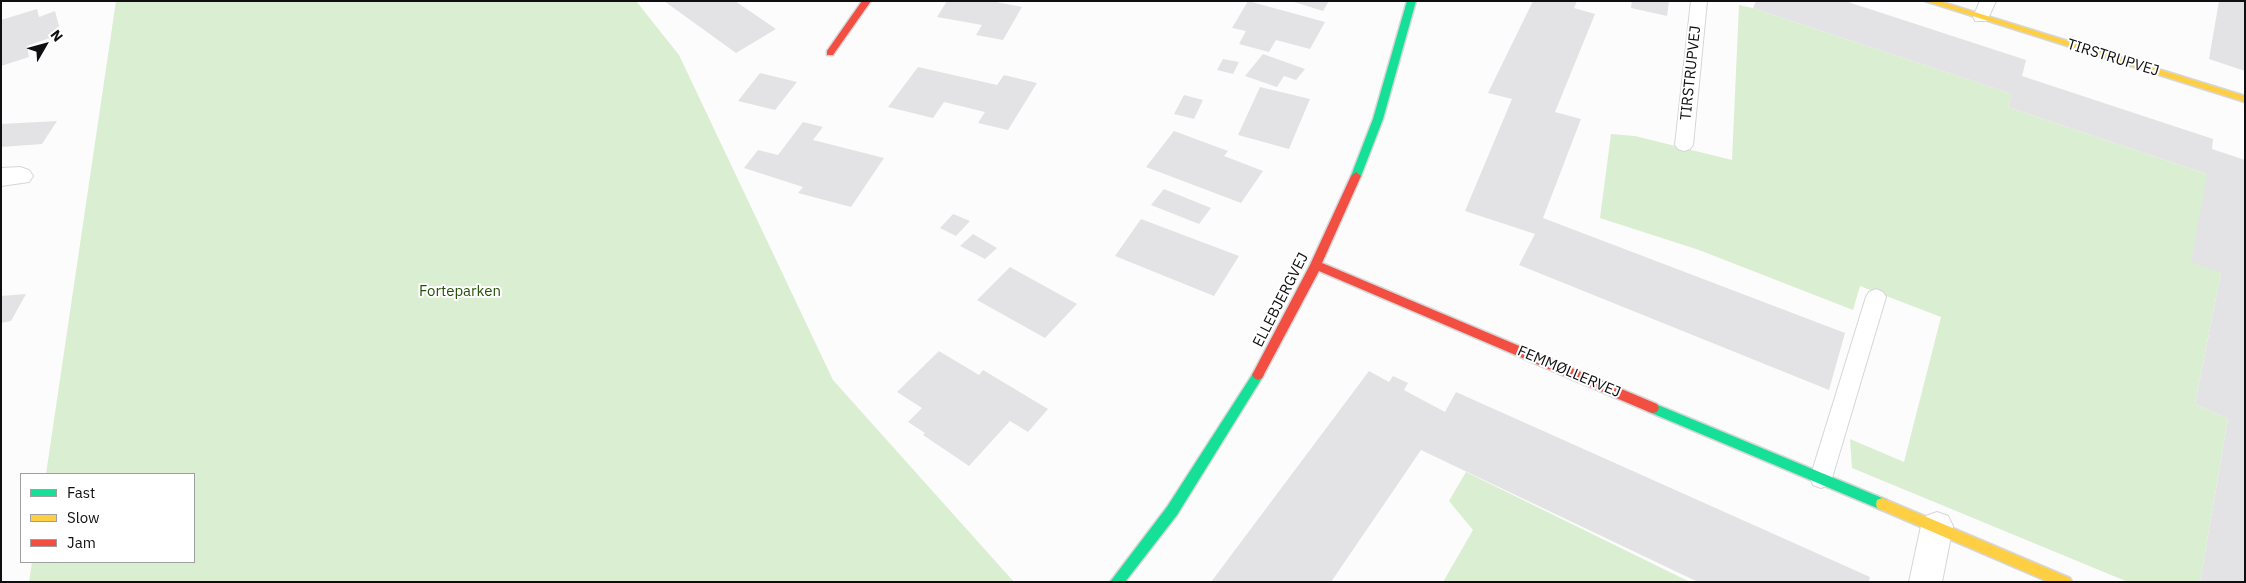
<!DOCTYPE html>
<meta charset="utf-8">
<style>
body{margin:0}
#map{position:relative;width:2246px;height:583px;overflow:hidden;background:#fcfcfc;font-family:"IBM Plex Sans",sans-serif}
canvas{display:block}
.frame{position:absolute;inset:0;border:2px solid #0f0f12;pointer-events:none}
.legend{position:absolute;left:20px;top:473px;width:175px;height:90px;box-sizing:border-box;background:#fff;border:1px solid #9f9fa0;margin:0;padding:6px 9px;list-style:none;font-size:15px;color:#0f0f12}
.legend li{display:flex;align-items:center;gap:10px;height:25px}
.legend b{width:25px;border:1px solid #9f9fa0}
.north{position:absolute;left:20px;top:20px;width:50px;height:50px;-webkit-text-stroke:4px #fff;paint-order:stroke;rotate:52deg;font-size:14px;font-weight:700;line-height:20px;text-align:center;color:#0f0f12}
.north::after{content:'';display:block;margin:auto;width:18px;height:22px;background:#0f0f12;clip-path:polygon(50% 0,100% 100%,50% 72%,0 100%)}
</style>
<div id="map">
<canvas width="2246" height="583"></canvas>
<div class="frame"></div>
<ul class="legend">
<li><b style="height:6px;background:#16e098"></b>Fast</li>
<li><b style="height:6px;background:#ffcf43"></b>Slow</li>
<li><b style="height:6px;background:#f24e42"></b>Jam</li>
</ul>
<div class="north">N</div>
</div>
<script>
const ctx = document.querySelector('canvas').getContext('2d');
ctx.lineJoin = 'round';
function fillPath(path, color) {
  ctx.fillStyle = color;
  ctx.fill(path, 'evenodd');
}
function stroke(path, color, width, dash) {
  ctx.strokeStyle = color;
  ctx.lineWidth = width;
  ctx.lineCap = dash ? 'butt' : 'round';
  ctx.setLineDash(dash || []);
  ctx.stroke(path);
}
function label(font, color, halo, rows, align = 'center') {
  ctx.font = font + ' "IBM Plex Sans",sans-serif';
  ctx.lineWidth = 4;
  ctx.setLineDash([]);
  ctx.textBaseline = 'middle';
  ctx.strokeStyle = halo;
  ctx.fillStyle = color;
  for (const [text, x, y, turn = 0] of rows) {
    ctx.save();
    ctx.translate(x, y);
    ctx.rotate((+turn || 0) * Math.PI / 180);
    ctx.textAlign = isNaN(turn) ? turn : align;
    if (halo) ctx.strokeText(text, 0, 0);
    ctx.fillText(text, 0, 0);
    ctx.restore();
  }
}
const green = new Path2D(`
 M 116,1 L 636,1 L 679,55 L 833,380 L 1014,582 L 29,582 L 32,562 L 194,562 L 194,474 L 46,474 Z
 M 1739,5 L 1753,8 L 2012,94 L 2008,107 L 2207,174 L 2221,273 L 2195,404 L 2228,419 L 2200,582 L 2128,582 L 1852,468 L 1850,439 L 1904,462 L 1941,317 L 1860,286 L 1853,310 L 1699,250 L 1600,218 L 1611,134 L 1635,136 L 1732,160 Z
 M 1466,472 L 1690,582 L 1443,582 L 1473,530 L 1449,501 Z`);
const building = new Path2D(`
 M 664,1 L 735,1 L 776,29 L 736,53 Z
 M 947,1 L 991,1 L 1022,7 L 1003,40 L 976,35 L 982,25 L 937,17 Z
 M 1248,1 L 1325,22 L 1310,49 L 1276,40 L 1269,52 L 1239,44 L 1246,31 L 1232,28 Z
 M 1291,1 L 1329,1 L 1323,11 Z
 M 1533,1 L 1577,1 L 1574,8 L 1595,14 L 1555,112 L 1581,119 L 1543,218 L 1845,333 L 1829,390 L 1519,265 L 1535,234 L 1465,211 L 1512,99 L 1488,93 Z
 M 1632,1 L 1669,1 L 1667,16 L 1631,8 Z
 M 1756,1 L 1845,1 L 2026,60 L 2022,76 L 2213,139 L 2212,149 L 2245,160 L 2245,582 L 2200,582 L 2228,419 L 2195,404 L 2221,273 L 2191,262 L 2207,174 L 2008,107 L 2012,94 L 1753,8 Z
 M 2219,1 L 2245,1 L 2245,71 L 2209,59 Z
 M 37,9 L 39,17 L 55,11 L 61,34 L 27,46 L 29,57 L 1,66 L 1,20 Z
 M 1263,54 L 1305,69 L 1296,80 L 1284,76 L 1277,87 L 1245,76 Z
 M 1223,59 L 1239,62 L 1233,74 L 1217,70 Z
 M 918,67 L 997,85 L 1004,75 L 1037,83 L 1008,130 L 978,123 L 985,112 L 944,102 L 933,118 L 888,107 Z
 M 760,73 L 797,82 L 775,110 L 738,101 Z
 M 1260,87 L 1310,99 L 1289,149 L 1238,135 Z
 M 1184,95 L 1203,100 L 1194,119 L 1174,114 Z
 M 57,121 L 42,144 L 1,147 L 1,124 Z
 M 803,122 L 823,127 L 813,140 L 884,158 L 851,207 L 798,193 L 803,187 L 744,168 L 758,150 L 778,155 Z
 M 1174,131 L 1228,151 L 1224,156 L 1263,171 L 1241,203 L 1146,167 Z
 M 1164,189 L 1211,208 L 1199,224 L 1151,205 Z
 M 953,214 L 970,221 L 956,236 L 940,228 Z
 M 1141,219 L 1239,256 L 1214,296 L 1115,256 Z
 M 973,234 L 997,248 L 985,259 L 960,246 Z
 M 1010,267 L 1077,304 L 1045,338 L 977,300 Z
 M 26,294 L 11,321 L 1,323 L 1,296 Z
 M 939,351 L 979,375 L 983,370 L 1048,409 L 1028,432 L 1010,421 L 969,466 L 923,435 L 925,433 L 908,422 L 922,408 L 897,392 Z
 M 1369,371 L 1389,382 L 1393,376 L 1408,383 L 1404,390 L 1445,412 L 1456,392 L 1870,577 L 1869,582 L 1698,582 L 1421,450 L 1331,582 L 1211,582 Z`);
const lane = new Path2D(`
 M 1691,1 L 1707,1 L 1693,145 L 1690,149 L 1684,151 L 1678,149 L 1675,145 Z
 M 1980,1 L 1996,1 L 1987,21 L 1975,21 L 1973,17 Z
 M 1876,289 L 1883,292 L 1886,297 L 1832,478 L 1829,485 L 1821,488 L 1813,485 L 1810,478 L 1866,297 L 1869,292 Z`);
const street = new Path2D(`
 M 20,167 L 29,170 L 33,176 L 29,182 L 1,186 L 1,168 Z
 M 1937,512 L 1948,516 L 1953,526 L 1942,582 L 1909,582 L 1921,526 L 1926,516 Z`);
const fast = new Path2D(`
 M 1407,1 L 1416,1 L 1383,119 L 1361,176 L 1356,180 L 1352,179 L 1351,176 L 1373,119 Z
 M 1258,370 L 1262,372 L 1264,375 L 1262,378 L 1177,515 L 1125,582 L 1110,582 L 1167,507 L 1254,372 Z
 M 1653,403 L 1887,500 L 1888,504 L 1887,508 L 1882,510 L 1877,508 L 1649,412 L 1647,408 L 1649,404 Z`);
const slow = new Path2D(`
 M 1925,1 L 1939,1 L 2245,96 L 2245,102 Z
 M 1882,498 L 2070,578 L 2072,582 L 2049,582 L 1877,508 L 1876,504 L 1877,500 Z`);
const jam = new Path2D(`
 M 862,1 L 871,1 L 833,55 L 827,55 L 827,51 Z
 M 1356,172 L 1361,176 L 1322,263 L 1657,404 L 1659,408 L 1657,412 L 1653,413 L 1649,412 L 1319,271 L 1262,378 L 1258,380 L 1254,378 L 1252,375 L 1310,265 L 1351,176 Z`);
const streetNames = [
 ["TIRSTRUPVEJ",2113,58,17],
 ["TIRSTRUPVEJ",1691,73,-84],
 ["ELLEBJERGVEJ",1281,300,-63],
 ["FEMMØLLERVEJ",1569,372,23]
];
const parkNames = [
 ["Forteparken",460,292]
];
fillPath(green, '#daeed1');
fillPath(building, '#e3e3e5');
stroke(lane, '#d6d6d8', 2);
stroke(street, '#d6d6d8', 2);
stroke(fast, '#d6d6d8', 3);
stroke(slow, '#d6d6d8', 3);
stroke(jam, '#d6d6d8', 3);
fillPath(lane, '#fff');
fillPath(street, '#fff');
fillPath(fast, '#16e098');
fillPath(slow, '#ffcf43');
fillPath(jam, '#f24e42');
label('15px', '#0f0f12', '#fff', streetNames);
label('15px', '#265208', '#fff', parkNames);
</script>
